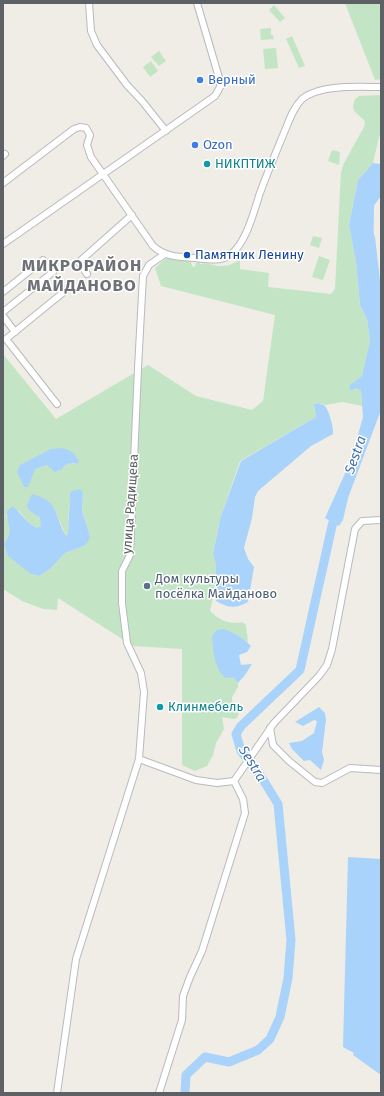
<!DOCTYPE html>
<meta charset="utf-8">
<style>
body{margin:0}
#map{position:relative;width:384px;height:1096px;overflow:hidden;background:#efede5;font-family:"Fira Sans",sans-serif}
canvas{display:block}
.frame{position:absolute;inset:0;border:4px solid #5d6065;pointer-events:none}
</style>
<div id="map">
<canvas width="384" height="1096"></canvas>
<div class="frame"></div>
</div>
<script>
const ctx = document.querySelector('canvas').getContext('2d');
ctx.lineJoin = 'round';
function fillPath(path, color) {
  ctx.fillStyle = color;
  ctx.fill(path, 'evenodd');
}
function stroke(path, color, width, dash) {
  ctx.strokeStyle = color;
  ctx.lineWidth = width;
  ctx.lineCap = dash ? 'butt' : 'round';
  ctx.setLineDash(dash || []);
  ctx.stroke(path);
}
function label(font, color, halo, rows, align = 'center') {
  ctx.font = font + ' "Fira Sans",sans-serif';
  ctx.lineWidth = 3;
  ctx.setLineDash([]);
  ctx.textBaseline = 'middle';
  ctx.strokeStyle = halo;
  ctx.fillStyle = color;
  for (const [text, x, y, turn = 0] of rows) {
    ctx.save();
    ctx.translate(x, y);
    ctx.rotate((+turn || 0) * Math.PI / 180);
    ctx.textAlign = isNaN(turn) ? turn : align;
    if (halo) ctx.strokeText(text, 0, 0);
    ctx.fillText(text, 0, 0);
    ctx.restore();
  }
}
const green = new Path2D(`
 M 345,3 L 381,3 L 381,79 L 375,80 Z
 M 274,5 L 285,18 L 280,22 L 269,10 Z
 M 271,28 L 271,35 L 273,35 L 274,39 L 261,40 L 260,29 Z
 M 292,36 L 305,66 L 299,68 L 286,39 Z
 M 276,48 L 278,68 L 265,69 L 263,49 Z
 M 159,51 L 166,61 L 159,66 L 151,57 Z
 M 151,61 L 158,71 L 150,77 L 143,67 Z
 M 381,95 L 381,134 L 379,137 L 373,163 L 358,180 L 349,225 L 356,262 L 360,305 L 367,319 L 370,341 L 362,376 L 355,388 L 361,390 L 362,406 L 343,402 L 325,405 L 319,403 L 314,404 L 316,417 L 240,461 L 221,516 L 213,553 L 216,566 L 214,593 L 210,611 C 219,620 230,625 242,622 L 246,625 L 248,642 L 232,633 L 233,677 L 238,683 L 238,687 L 232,697 L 232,701 L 240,710 L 237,718 L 233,719 L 222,717 L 224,729 L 216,743 L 213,755 L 207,766 L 195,771 L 182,765 L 182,649 L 133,646 L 58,598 L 57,610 L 43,609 L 22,601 L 3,589 L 3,354 L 56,419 L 148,365 L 196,396 L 252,410 L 263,401 L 275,315 L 161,286 L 155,268 L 168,257 L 191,262 L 192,266 L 195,267 L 196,263 L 200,262 L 200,264 C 209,262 213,266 222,266 C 229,266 234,263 240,260 L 240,269 L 269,273 L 268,287 L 331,294 L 335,289 L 341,172 L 344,163 L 364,127 L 365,121 L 354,111 L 353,106 L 355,99 L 359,96 ZM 70,451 L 75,464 L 67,464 L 62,469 L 47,465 L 35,469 ZM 83,491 L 82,511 L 90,536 L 84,546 L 65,553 L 49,570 L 39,576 L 31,574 L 4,544 C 12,533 10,527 6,515 L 19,511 L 29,523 L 37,528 L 41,526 C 42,517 36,514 29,510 L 54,508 L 66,536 L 68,534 L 69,503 Z
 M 332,150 L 340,152 L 339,165 L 328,161 Z
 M 313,236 L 322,238 L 319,248 L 310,245 Z
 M 319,256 L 330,260 L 323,280 L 312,277 Z`);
const water = new Path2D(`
 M 373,163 L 381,164 L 381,196 L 367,215 L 375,237 L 381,289 L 381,410 L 348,498 L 343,520 L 339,526 L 325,518 L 351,460 L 363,417 L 361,390 L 355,388 L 351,391 L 349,386 L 362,376 L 370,341 L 367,319 L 360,305 L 356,262 L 349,225 L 358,180 Z
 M 319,403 C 321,404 324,405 325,406 C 329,410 334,429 333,434 L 311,446 L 258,491 L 255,497 L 252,518 L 244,548 L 248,559 L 254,567 L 248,602 C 236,609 228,608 216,601 L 214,593 L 216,566 L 213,553 L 221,516 L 241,461 L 316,417 L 314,404 Z
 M 63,448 C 72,451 76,454 79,463 L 67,464 L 62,469 L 55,472 L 47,465 L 35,469 L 28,487 L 24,487 L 17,472 L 20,465 L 51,449 Z
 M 80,489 L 83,492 L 82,511 L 90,536 L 89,540 L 84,546 L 65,553 L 49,570 L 39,576 L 31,574 L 8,556 L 4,544 C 15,528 6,526 7,511 L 13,506 L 29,523 L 37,528 L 41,526 L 40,518 L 29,510 L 27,506 L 30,498 L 32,494 C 60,501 54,516 66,536 L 68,534 L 70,494 L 72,491 Z
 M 224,629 C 234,633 244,638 251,646 L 247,652 L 239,655 L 241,665 L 252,664 L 245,675 L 238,683 L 233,677 L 225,678 C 214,667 213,651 212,636 L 217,630 Z
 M 319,707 L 325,713 L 326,720 L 322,752 L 324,760 L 321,770 L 310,760 L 304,761 L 292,749 L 289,743 L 302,741 L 314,733 L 317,721 L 314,720 L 303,726 L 295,722 Z
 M 348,857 L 381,859 L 381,1075 L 353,1055 L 354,1053 L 343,1047 Z`);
const river = new Path2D(`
 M 369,233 L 370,189 L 381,183
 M 185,1093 L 186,1075 L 205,1057 L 229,1062 L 258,1050 L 270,1039 L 280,1017 L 288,978 L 291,940 L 278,804 L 262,778 L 241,751 L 236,734 L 241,726 L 300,670 L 332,526 L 336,512`);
const street = new Path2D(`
 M 89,3 L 91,31 L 97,45 L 127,85 L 142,101 L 166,131
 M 3,156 L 5,154
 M 3,183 L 74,129 L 80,127 L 86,128 L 90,135 L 87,145 L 91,157 L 153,246 C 165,257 179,257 195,258 C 205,259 222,262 230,255 C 246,244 254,211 260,193 C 268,171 277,150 286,128 C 290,118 294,107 302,99 C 320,84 358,87 381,87
 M 3,244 L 215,96 L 220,87 L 220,81 L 197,3
 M 87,274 L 79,262 L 132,215
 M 3,292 L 43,260 L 53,272 L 3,312
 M 3,316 L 15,332
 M 57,404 L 6,339 L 70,287
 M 270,728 L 273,745 L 289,761 L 315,782 L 322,783 L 350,768 L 381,770
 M 139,759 L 144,692 L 141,673 L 127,643 L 122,603 L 122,571 L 130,555 L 138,368 L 143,276 L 149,265 L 165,254
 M 57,1093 L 76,959 L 139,759 L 196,780 L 217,783 L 234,781 L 274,723 L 319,676 L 327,665 L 332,649 L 355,529 L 362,521 L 381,520
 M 159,1093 L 182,1020 L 183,996 L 190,977 L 202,951 L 245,813 L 243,799 L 234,781`);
const markers = [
 [200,80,4,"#3f7fe0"],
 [195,145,4,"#3f7fe0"],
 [207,164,4,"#0f9aa8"],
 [187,255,4,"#1a4fb4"],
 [147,586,4,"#5c6f8a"],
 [160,707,4,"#0f9aa8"]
];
const shopNames = [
 ["Верный",208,80],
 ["Ozon",203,145]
];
const cultureNames = [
 ["НИКПТИЖ",215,164],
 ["Клинмебель",168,707]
];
const transitNames = [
 ["Памятник Ленину",195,255]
];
const streetNames = [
 ["улица Радищева",131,504,-86]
];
const serviceNames = [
 ["Дом культуры",155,579],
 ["посёлка Майданово",155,594]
];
const waterNames = [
 ["Sestra",356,455,-71],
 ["Sestra",252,764,58]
];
const districtNames = [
 ["МИКРОРАЙОН",82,266],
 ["МАЙДАНОВО",82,286]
];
fillPath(green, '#c3e5c5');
fillPath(water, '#a9d3fb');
stroke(river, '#a9d3fb', 9);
stroke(street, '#b8babf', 8);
stroke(street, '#fff', 6);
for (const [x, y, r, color] of markers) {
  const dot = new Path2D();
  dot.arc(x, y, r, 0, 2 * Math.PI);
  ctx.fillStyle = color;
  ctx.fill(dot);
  stroke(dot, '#fff', 1.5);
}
label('13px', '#366cbe', '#fff', shopNames, 'left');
label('13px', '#0d838f', '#fff', cultureNames, 'left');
label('13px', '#164399', '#fff', transitNames, 'left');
label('13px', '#5d6065', '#fff', streetNames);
label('13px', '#4e5e75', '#fff', serviceNames, 'left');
label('italic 14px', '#4673ad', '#fff', waterNames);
ctx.letterSpacing = '1px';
label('bold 17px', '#6e7277', '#fff', districtNames);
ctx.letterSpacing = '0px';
</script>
